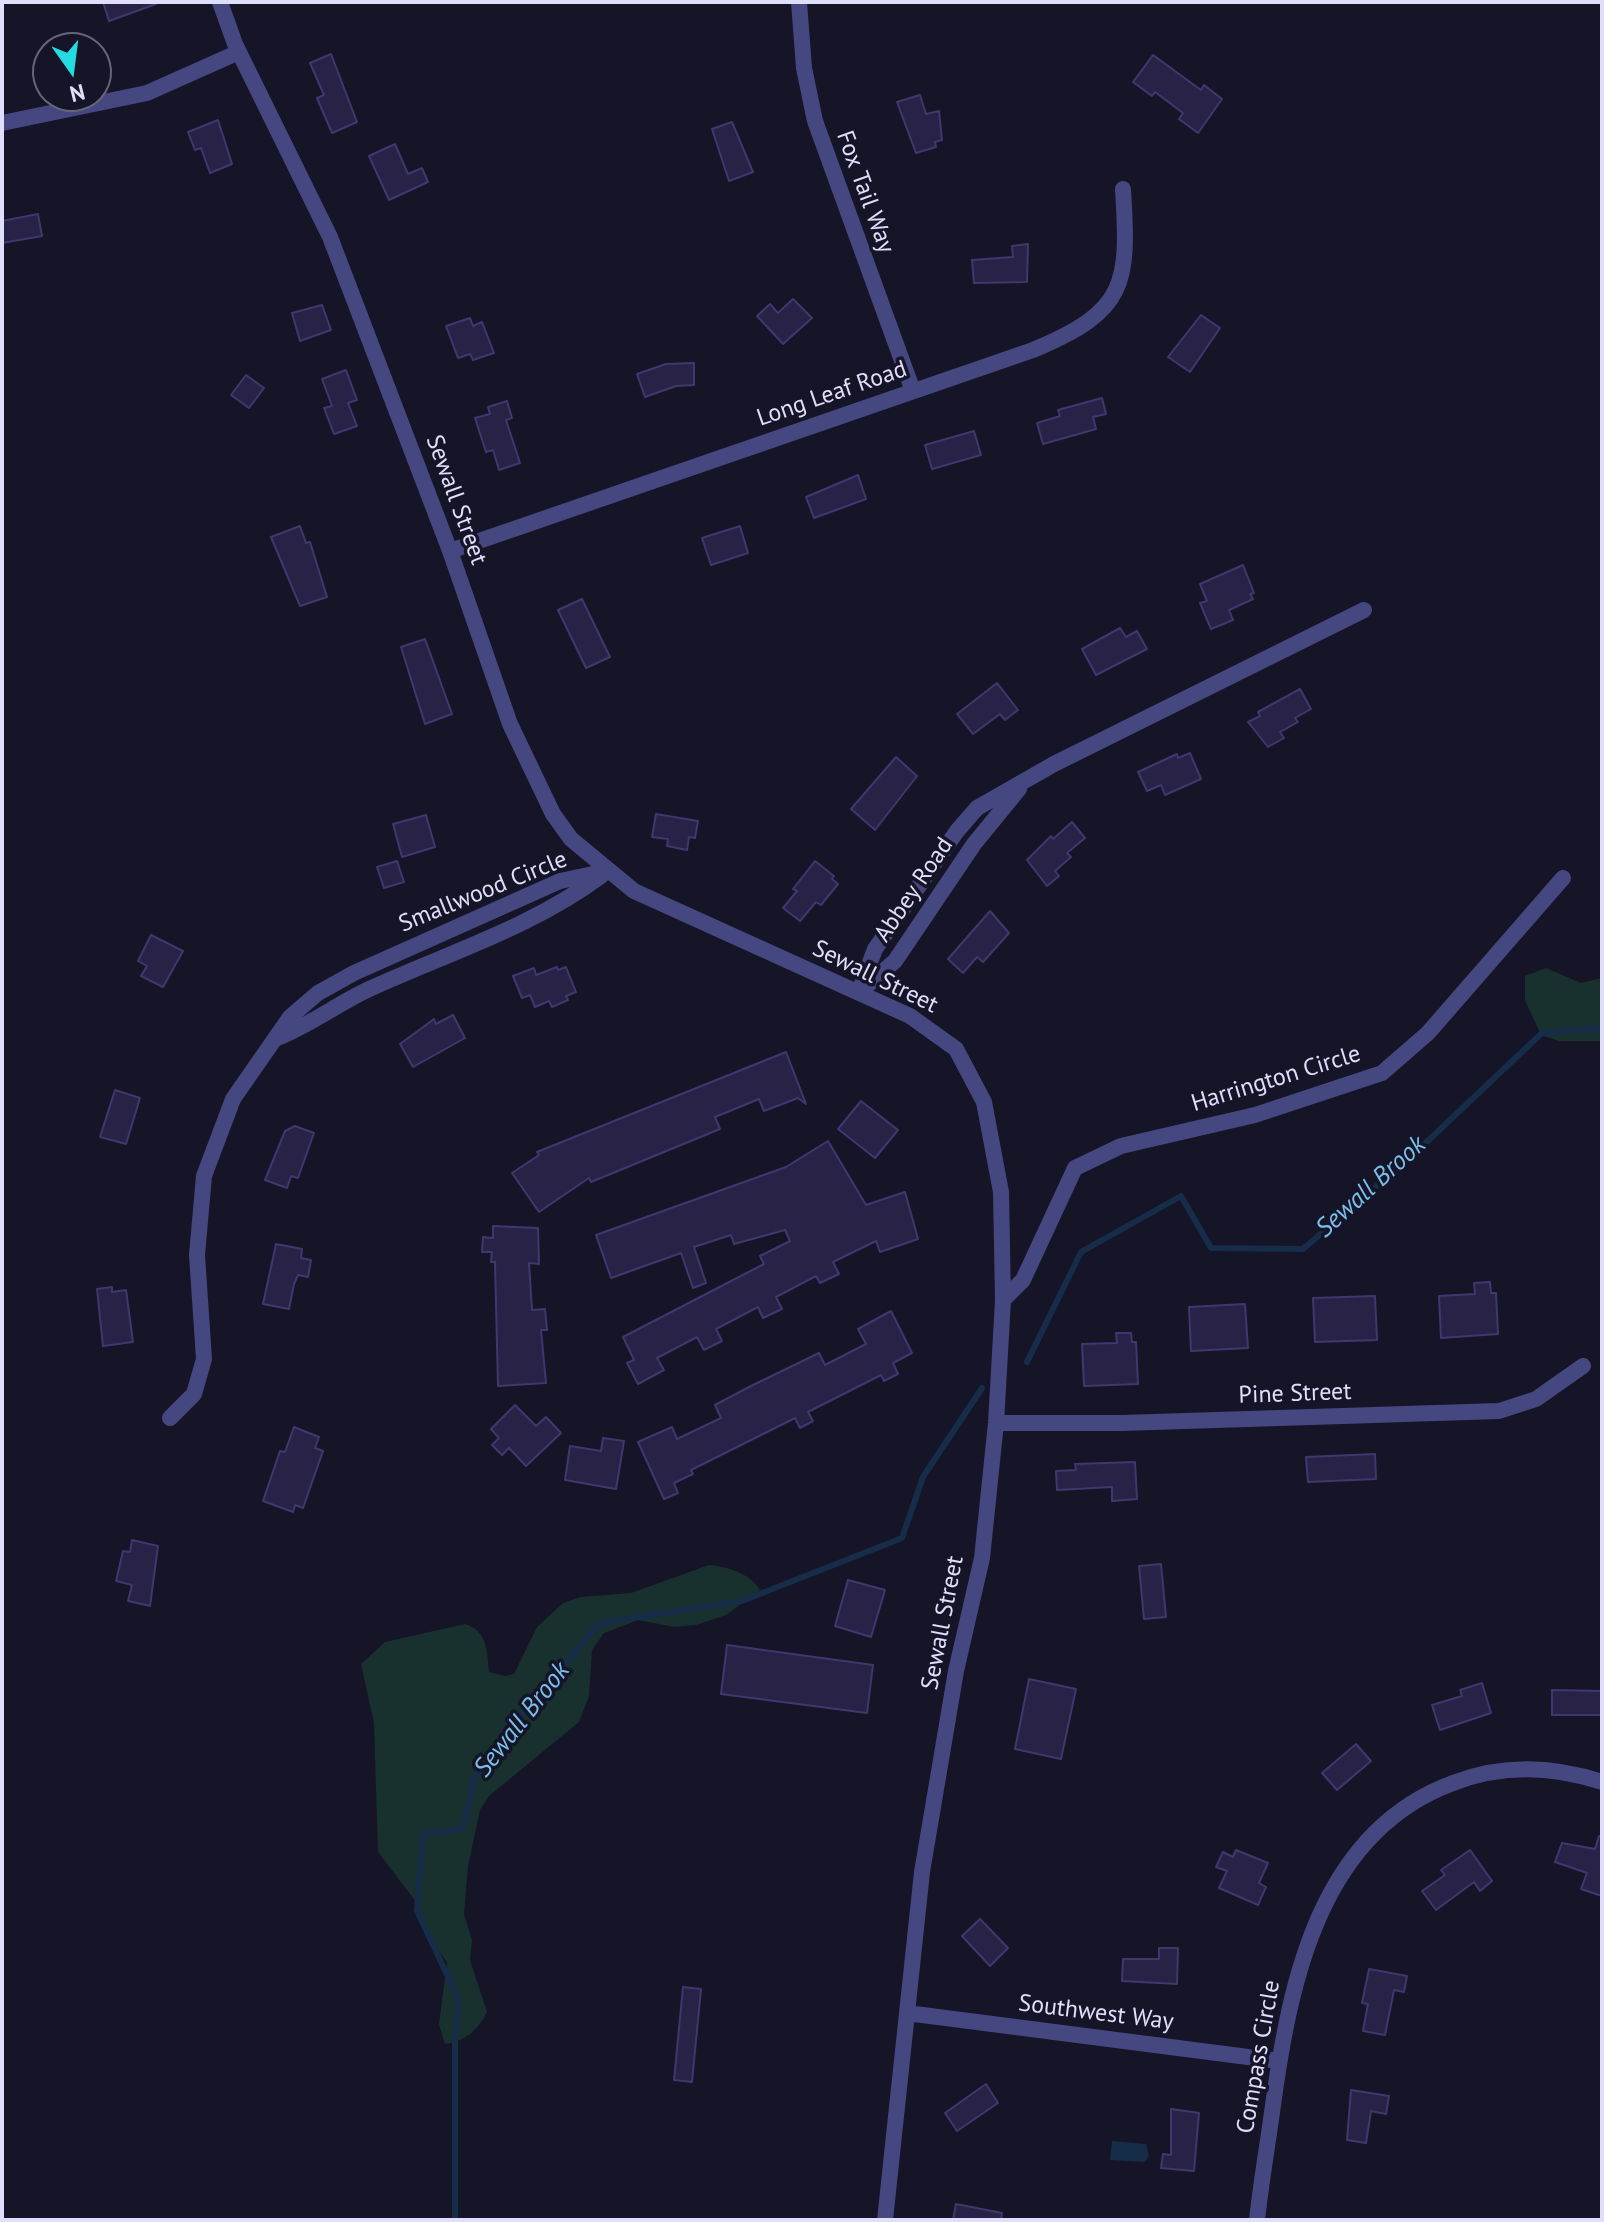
<!DOCTYPE html>
<style>
body{margin:0}
#map{position:relative;width:1604px;height:2222px;overflow:hidden;background:#161427;font-family:"PT Sans",sans-serif}
canvas{display:block}
.frame{position:absolute;inset:0;border:4px solid #e0dffb;pointer-events:none}
.north{position:absolute;left:32px;top:32px;width:80px;height:80px;box-sizing:border-box;background:#161427;border:2px solid #67657c;border-radius:50%;rotate:166deg;font-size:22px;font-weight:700;line-height:32px;text-align:center;color:#e0dffb}
.north::after{content:'';display:block;margin:auto;width:28px;height:36px;background:#24dbe1;clip-path:polygon(50% 0,100% 100%,50% 72%,0 100%)}
</style>
<div id="map">
<canvas width="1604" height="2222"></canvas>
<div class="frame"></div>
<div class="north">N</div>
</div>
<script>
const ctx = document.querySelector('canvas').getContext('2d');
ctx.lineJoin = 'round';
function fillPath(path, color) {
  ctx.fillStyle = color;
  ctx.fill(path, 'evenodd');
}
function stroke(path, color, width, dash) {
  ctx.strokeStyle = color;
  ctx.lineWidth = width;
  ctx.lineCap = dash ? 'butt' : 'round';
  ctx.setLineDash(dash || []);
  ctx.stroke(path);
}
function label(font, color, halo, rows, align = 'center') {
  ctx.font = font + ' "PT Sans",sans-serif';
  ctx.lineWidth = 7;
  ctx.setLineDash([]);
  ctx.textBaseline = 'middle';
  ctx.strokeStyle = halo;
  ctx.fillStyle = color;
  for (const [text, x, y, turn = 0] of rows) {
    ctx.save();
    ctx.translate(x, y);
    ctx.rotate((+turn || 0) * Math.PI / 180);
    ctx.textAlign = isNaN(turn) ? turn : align;
    if (halo) ctx.strokeText(text, 0, 0);
    ctx.fillText(text, 0, 0);
    ctx.restore();
  }
}
const green = new Path2D(`
 M 1546,968 L 1581,983 L 1602,978 L 1602,1041 L 1559,1041 L 1541,1035 L 1525,1000 L 1525,976 Z
 M 709,1565 C 728,1567 750,1573 760,1590 L 726,1615 L 696,1625 L 674,1627 L 638,1620 L 604,1633 L 592,1650 L 589,1696 L 579,1722 L 489,1796 L 480,1810 L 468,1866 L 464,1914 L 472,1940 L 470,1960 L 487,2012 C 478,2030 466,2041 445,2044 L 439,2024 L 447,1962 L 432,1942 L 414,1899 L 378,1852 L 374,1723 L 361,1664 L 385,1642 L 465,1624 C 488,1631 487,1652 489,1672 L 505,1676 L 514,1674 L 537,1627 L 563,1603 L 581,1597 L 631,1593 Z`);
const water = new Path2D(`
 M 1112,2141 L 1146,2144 L 1149,2156 L 1145,2162 L 1110,2160 Z`);
const stream = new Path2D(`
 M 1027,1362 L 1081,1252 L 1181,1196 L 1211,1248 L 1303,1249 L 1414,1154 L 1542,1033 L 1602,1028
 M 455,2220 L 455,2040 L 459,2000 L 417,1911 L 423,1834 L 463,1829 L 475,1775 L 498,1759 L 525,1709 L 600,1623 L 742,1601 L 902,1538 L 923,1477 L 982,1388`);
const building = new Path2D(`
 M 103,2 L 156,2 L 156,4 L 109,21 Z
 M 331,54 L 357,122 L 332,133 L 317,98 L 324,95 L 310,63 Z
 M 1153,55 L 1201,90 L 1204,85 L 1222,99 L 1198,133 L 1179,119 L 1183,113 L 1155,92 L 1152,96 L 1133,82 Z
 M 920,95 L 926,114 L 939,111 L 942,140 L 935,142 L 936,147 L 916,153 L 897,102 Z
 M 218,120 L 232,164 L 210,173 L 201,148 L 195,150 L 188,132 Z
 M 732,122 L 753,172 L 729,181 L 712,129 Z
 M 395,144 L 408,174 L 422,168 L 428,182 L 389,200 L 369,156 Z
 M 38,214 L 42,236 L 2,243 L 2,221 Z
 M 1028,244 L 1027,282 L 974,283 L 972,260 L 1013,257 L 1012,246 Z
 M 793,299 L 812,318 L 783,344 L 757,316 L 770,304 L 778,313 Z
 M 322,305 L 331,330 L 300,341 L 292,313 Z
 M 1201,315 L 1220,328 L 1190,372 L 1168,357 Z
 M 470,318 L 473,326 L 482,322 L 494,353 L 473,360 L 470,354 L 458,358 L 446,326 Z
 M 694,363 L 694,385 L 676,386 L 645,397 L 637,374 L 666,364 Z
 M 346,370 L 357,400 L 348,403 L 357,426 L 334,434 L 324,408 L 332,406 L 322,379 Z
 M 246,375 L 264,388 L 249,408 L 231,395 Z
 M 1102,398 L 1106,414 L 1093,417 L 1096,429 L 1043,444 L 1037,423 L 1060,416 L 1058,410 Z
 M 507,401 L 512,418 L 506,420 L 520,463 L 499,470 L 493,450 L 486,452 L 475,418 L 490,414 L 488,407 Z
 M 974,431 L 981,455 L 932,469 L 925,445 Z
 M 858,475 L 866,499 L 814,518 L 806,497 Z
 M 300,526 L 306,543 L 310,542 L 327,597 L 300,606 L 271,537 Z
 M 740,526 L 748,553 L 711,565 L 702,538 Z
 M 1243,565 L 1254,593 L 1250,594 L 1253,599 L 1229,610 L 1233,620 L 1211,629 L 1200,603 L 1207,601 L 1200,584 Z
 M 582,599 L 610,657 L 586,668 L 558,610 Z
 M 1120,628 L 1126,637 L 1137,631 L 1147,649 L 1096,675 L 1082,649 Z
 M 425,639 L 452,714 L 425,724 L 401,647 Z
 M 997,683 L 1018,710 L 1005,720 L 1000,714 L 973,734 L 957,714 Z
 M 1300,689 L 1311,709 L 1295,718 L 1298,722 L 1280,732 L 1284,738 L 1268,747 L 1248,722 L 1260,716 L 1258,712 Z
 M 1190,753 L 1201,779 L 1165,795 L 1161,785 L 1147,791 L 1138,772 L 1177,754 L 1178,758 Z
 M 896,757 L 917,776 L 875,830 L 851,809 Z
 M 656,814 L 698,821 L 695,838 L 689,837 L 687,850 L 667,846 L 668,839 L 652,837 Z
 M 426,815 L 435,847 L 402,857 L 393,824 Z
 M 1072,822 L 1085,838 L 1067,853 L 1071,857 L 1055,871 L 1059,876 L 1047,886 L 1027,860 L 1051,836 L 1053,839 Z
 M 397,861 L 404,882 L 384,888 L 377,867 Z
 M 815,861 L 834,876 L 832,879 L 838,884 L 821,905 L 816,902 L 800,921 L 783,908 L 797,891 L 793,889 Z
 M 990,911 L 1009,933 L 983,962 L 977,957 L 963,973 L 948,959 Z
 M 151,935 L 183,951 L 163,987 L 141,976 L 147,966 L 138,961 Z
 M 557,967 L 558,970 L 566,967 L 576,992 L 566,996 L 568,1000 L 552,1007 L 549,1001 L 535,1007 L 530,995 L 522,998 L 513,976 L 534,968 L 536,975 Z
 M 453,1015 L 465,1038 L 413,1067 L 400,1044 L 434,1019 L 436,1024 Z
 M 786,1052 L 806,1104 L 798,1098 L 764,1111 L 759,1099 L 715,1117 L 720,1129 L 591,1182 L 589,1178 L 539,1212 L 512,1173 L 539,1155 L 537,1152 Z
 M 115,1090 L 140,1098 L 126,1144 L 100,1137 Z
 M 861,1101 L 898,1130 L 875,1158 L 838,1129 Z
 M 295,1126 L 314,1133 L 298,1178 L 291,1176 L 287,1188 L 265,1180 L 285,1131 Z
 M 828,1141 L 866,1205 L 905,1192 L 918,1239 L 880,1252 L 876,1241 L 833,1262 L 839,1274 L 820,1283 L 816,1276 L 776,1297 L 782,1309 L 763,1318 L 758,1307 L 716,1329 L 722,1341 L 704,1350 L 697,1337 L 657,1358 L 664,1370 L 638,1384 L 627,1363 L 634,1360 L 623,1337 L 764,1264 L 760,1256 L 790,1241 L 785,1230 L 734,1244 L 731,1235 L 694,1247 L 706,1283 L 693,1288 L 681,1253 L 611,1278 L 596,1235 L 786,1167 Z
 M 493,1226 L 538,1228 L 539,1264 L 529,1263 L 532,1310 L 545,1309 L 547,1330 L 541,1330 L 546,1383 L 498,1386 L 495,1262 L 491,1262 L 492,1252 L 482,1252 L 483,1237 L 493,1238 Z
 M 276,1244 L 302,1249 L 301,1258 L 311,1260 L 308,1277 L 298,1275 L 294,1284 L 289,1309 L 263,1304 Z
 M 1490,1282 L 1491,1293 L 1496,1293 L 1498,1334 L 1441,1338 L 1439,1296 L 1475,1294 L 1474,1283 Z
 M 112,1287 L 112,1292 L 126,1290 L 133,1342 L 103,1346 L 97,1289 Z
 M 1375,1296 L 1377,1340 L 1315,1342 L 1313,1298 Z
 M 1245,1304 L 1248,1348 L 1191,1351 L 1189,1307 Z
 M 891,1311 L 912,1353 L 893,1363 L 898,1374 L 884,1381 L 881,1375 L 808,1412 L 813,1421 L 800,1428 L 795,1418 L 691,1470 L 693,1474 L 674,1483 L 678,1493 L 664,1499 L 638,1442 L 672,1427 L 677,1439 L 721,1418 L 715,1405 L 749,1387 L 819,1353 L 825,1365 L 866,1344 L 858,1329 Z
 M 1116,1333 L 1131,1333 L 1132,1342 L 1136,1342 L 1138,1384 L 1084,1386 L 1082,1344 L 1117,1343 Z
 M 515,1405 L 536,1426 L 546,1417 L 561,1433 L 526,1466 L 509,1448 L 502,1455 L 492,1445 L 499,1438 L 491,1429 Z
 M 294,1427 L 319,1437 L 315,1448 L 323,1451 L 303,1508 L 295,1505 L 293,1512 L 263,1501 L 280,1451 L 285,1452 Z
 M 603,1438 L 624,1441 L 616,1489 L 565,1480 L 570,1446 L 601,1451 Z
 M 1375,1454 L 1376,1479 L 1308,1482 L 1306,1457 Z
 M 1135,1462 L 1137,1499 L 1112,1501 L 1112,1487 L 1057,1490 L 1056,1471 L 1076,1470 L 1075,1464 Z
 M 132,1540 L 158,1546 L 150,1606 L 128,1601 L 132,1585 L 116,1581 L 123,1551 L 130,1552 Z
 M 1161,1564 L 1166,1617 L 1144,1619 L 1139,1566 Z
 M 848,1580 L 885,1590 L 871,1637 L 835,1626 Z
 M 727,1645 L 873,1665 L 867,1713 L 721,1694 Z
 M 1029,1679 L 1076,1689 L 1061,1759 L 1015,1749 Z
 M 1482,1683 L 1491,1713 L 1440,1730 L 1432,1705 L 1462,1696 L 1460,1690 Z
 M 1552,1690 L 1602,1691 L 1602,1715 L 1552,1715 Z
 M 1356,1744 L 1371,1761 L 1337,1790 L 1322,1773 Z
 M 1599,1836 L 1602,1836 L 1602,1896 L 1581,1889 L 1587,1873 L 1555,1862 L 1562,1843 L 1595,1849 Z
 M 1236,1850 L 1268,1863 L 1259,1883 L 1266,1887 L 1258,1905 L 1219,1888 L 1227,1871 L 1216,1867 L 1223,1852 L 1233,1857 Z
 M 1470,1850 L 1492,1881 L 1480,1891 L 1474,1882 L 1436,1910 L 1422,1891 L 1445,1875 L 1441,1870 Z
 M 980,1919 L 1008,1948 L 990,1966 L 962,1936 Z
 M 1159,1948 L 1178,1948 L 1177,1984 L 1122,1981 L 1123,1959 L 1159,1959 Z
 M 1369,1969 L 1407,1976 L 1404,1992 L 1394,1990 L 1385,2035 L 1363,2031 L 1368,2004 L 1362,2003 Z
 M 683,1987 L 701,1989 L 692,2082 L 674,2080 Z
 M 986,2084 L 998,2103 L 957,2131 L 945,2113 Z
 M 1351,2090 L 1389,2096 L 1386,2114 L 1371,2111 L 1366,2143 L 1347,2140 Z
 M 1171,2109 L 1199,2113 L 1194,2171 L 1161,2168 L 1163,2154 L 1171,2155 Z
 M 956,2204 L 1002,2213 L 1001,2220 L 953,2220 Z`);
const street = new Path2D(`
 M 220,2 L 235,44 L 330,237 L 450,551 L 510,724 L 553,814 L 571,839 L 634,891 L 910,1016 L 956,1049 L 984,1102 L 1001,1192 L 1003,1300 L 996,1423 L 982,1558 L 956,1671 L 922,1872 L 885,2220
 M 799,2 L 804,68 L 815,121 L 913,391
 M 2,123 L 147,93 L 239,52
 M 450,551 L 1033,350 C 1127,311 1129,284 1123,189
 M 862,990 L 895,961 L 974,844 L 1019,789
 M 859,992 L 875,949 L 957,831 L 977,808 L 1054,764 L 1364,610
 M 275,1039 C 308,1026 336,1005 367,990 C 445,954 533,927 602,875
 M 1003,1300 L 1023,1280 L 1075,1168 L 1121,1146 L 1255,1115 L 1382,1073 L 1428,1033 L 1563,878
 M 170,1418 L 194,1394 L 204,1359 L 197,1255 L 204,1176 L 233,1099 L 290,1017 L 318,993 L 354,973 L 560,881 L 607,871
 M 996,1423 L 1122,1423 L 1499,1411 L 1536,1399 L 1583,1366
 M 907,2013 L 1279,2061
 M 1257,2220 C 1261,2182 1268,2143 1273,2105 C 1290,1981 1320,1832 1453,1783 C 1502,1764 1553,1766 1602,1782`);
const streetNames = [
 ["Fox Tail Way",865,192,70],
 ["Long Leaf Road",832,394,-19],
 ["Sewall Street",456,500,70],
 ["Abbey Road",914,890,-56],
 ["Smallwood Circle",483,892,-22],
 ["Sewall Street",875,977,26],
 ["Harrington Circle",1276,1079,-17],
 ["Pine Street",1295,1394,-2],
 ["Sewall Street",943,1623,-79],
 ["Southwest Way",1096,2013,7],
 ["Compass Circle",1259,2057,-80]
];
const waterNames = [
 ["Sewall Brook",1371,1187,-42],
 ["Sewall Brook",522,1720,-52]
];
fillPath(green, '#18312e');
fillPath(water, '#162d49');
stroke(stream, '#162d49', 6);
fillPath(building, '#272246');
stroke(building, '#3f386f', 2);
stroke(street, '#454780', 16);
label('24px', '#e0dffb', '#161427', streetNames);
label('italic 26px', '#7ac0ed', '#161427', waterNames);
</script>
